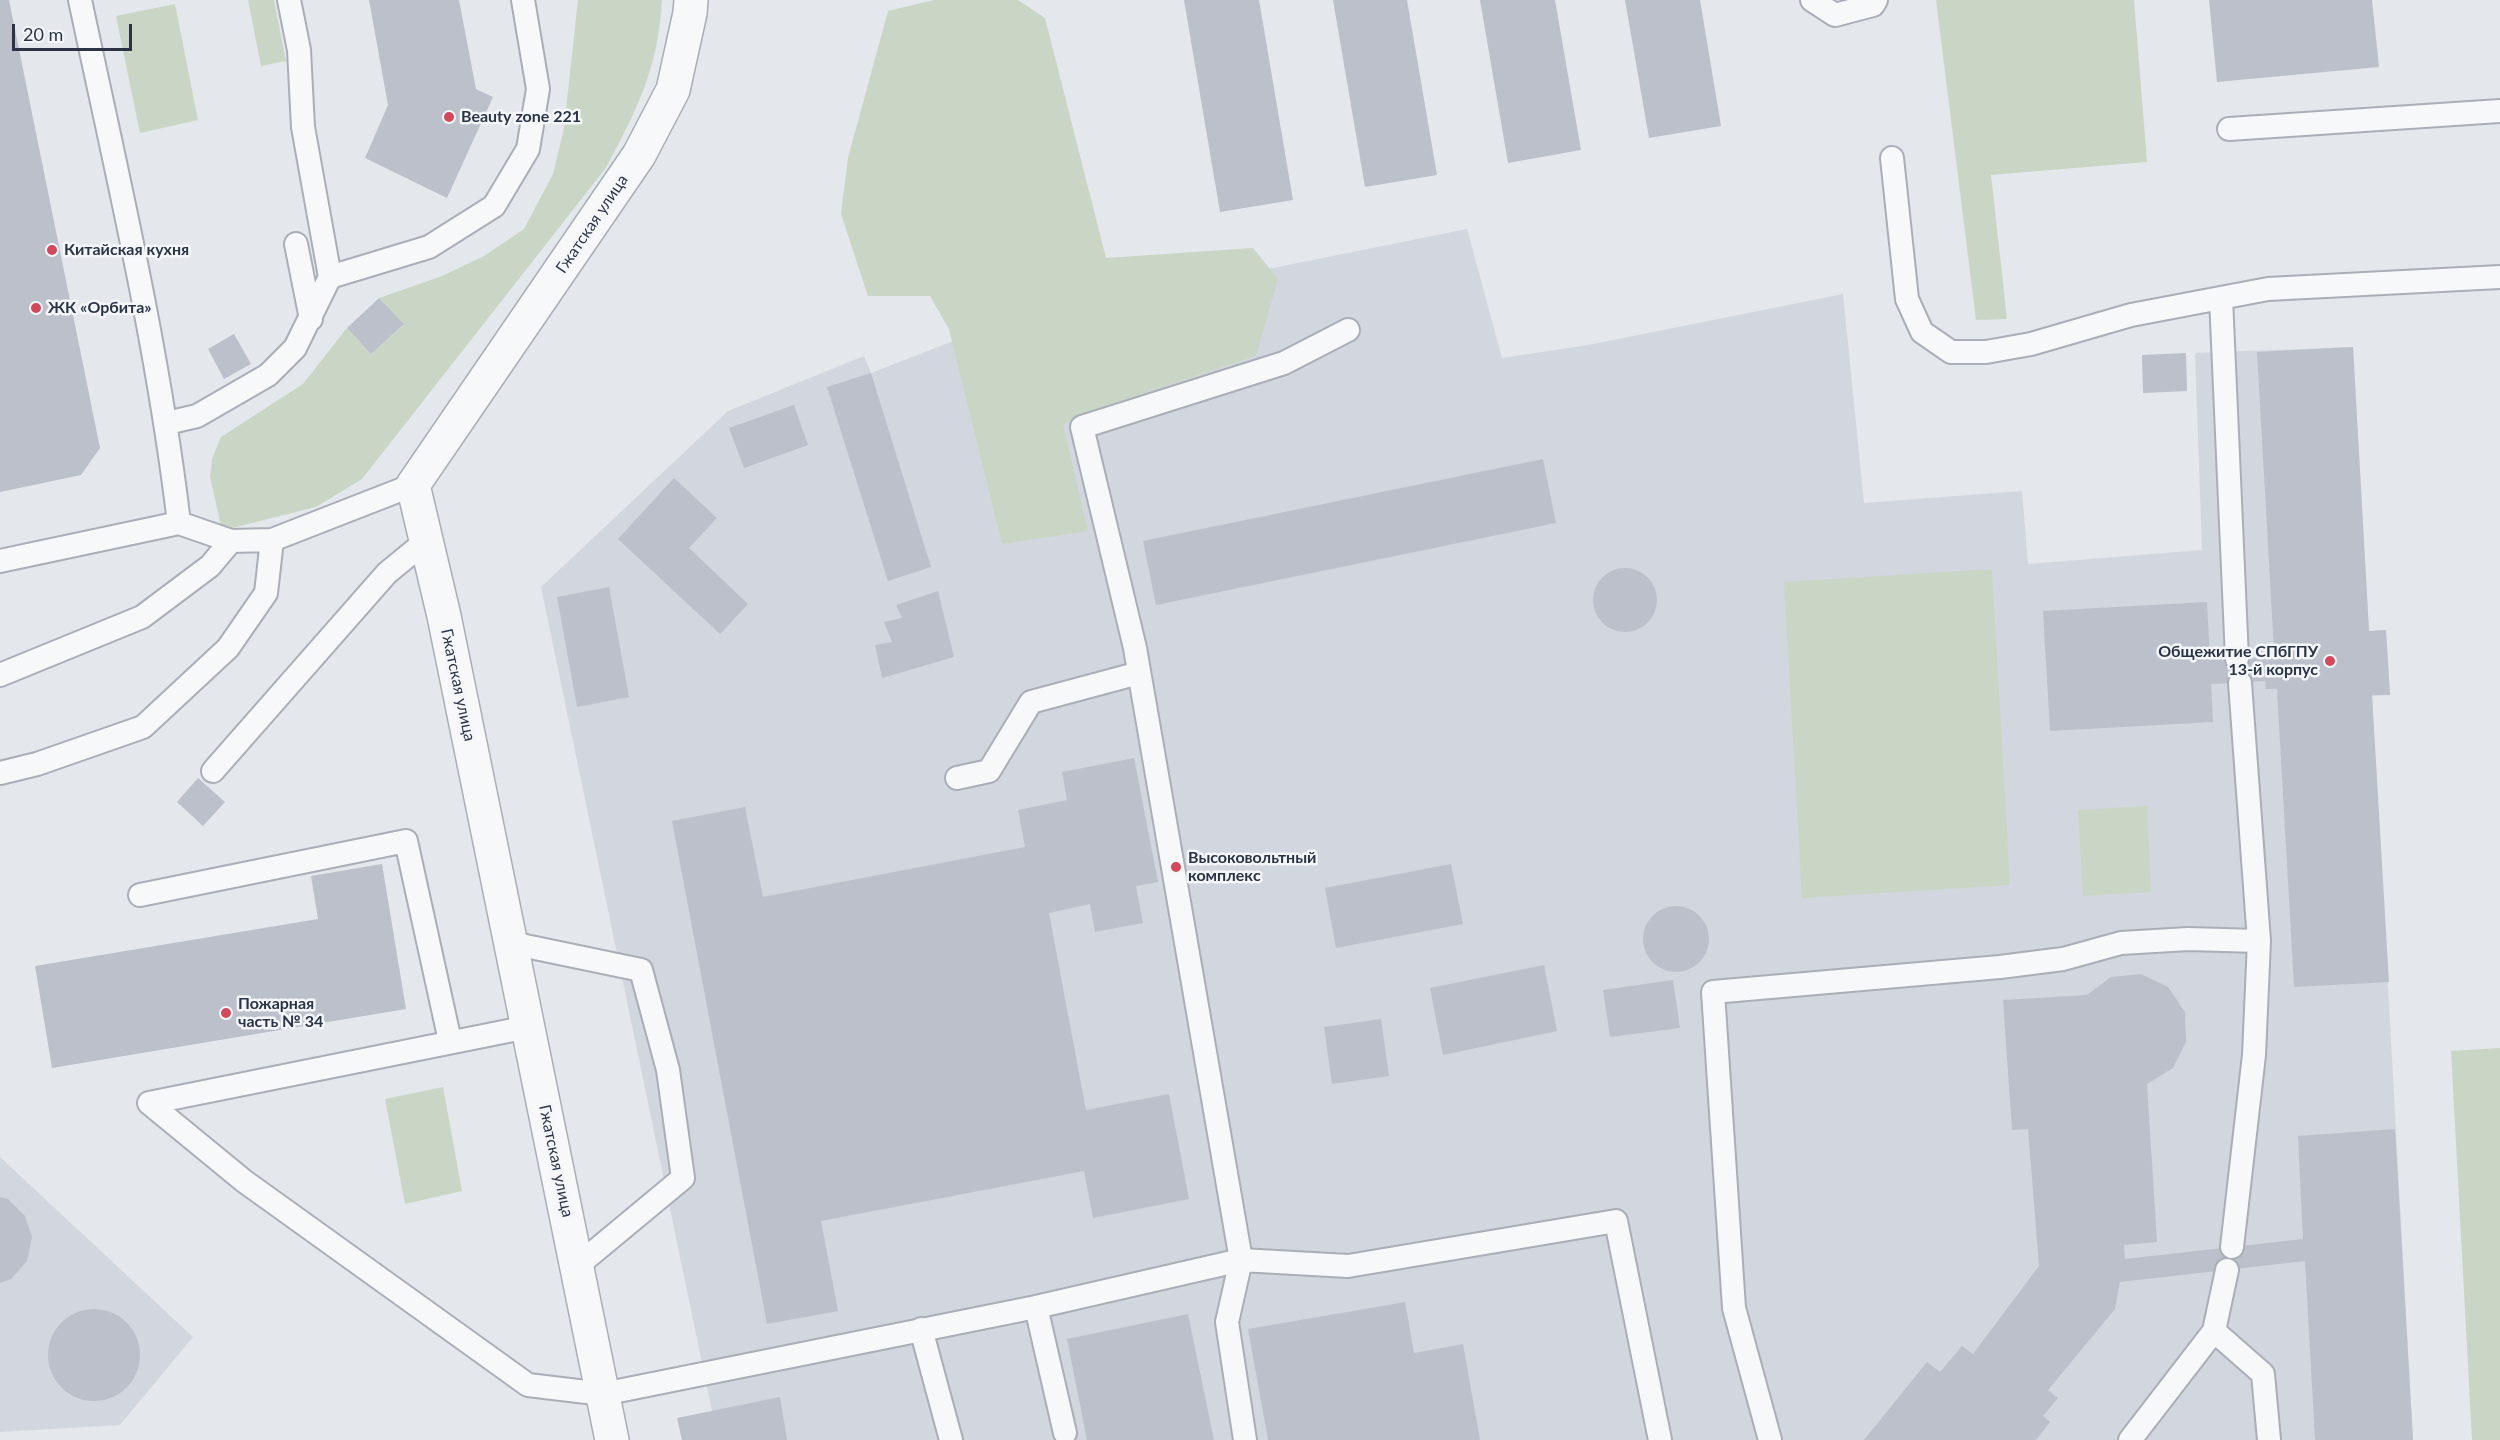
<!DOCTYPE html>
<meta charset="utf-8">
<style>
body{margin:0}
#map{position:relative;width:2500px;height:1440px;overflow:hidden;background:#e4e7ec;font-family:Lato,sans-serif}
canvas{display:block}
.scale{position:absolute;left:12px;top:24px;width:120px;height:27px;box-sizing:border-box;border:3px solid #2b3445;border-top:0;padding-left:8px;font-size:18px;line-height:21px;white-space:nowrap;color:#2b3445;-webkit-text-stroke:4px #f4f6f9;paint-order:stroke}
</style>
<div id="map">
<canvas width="2500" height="1440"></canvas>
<div class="scale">20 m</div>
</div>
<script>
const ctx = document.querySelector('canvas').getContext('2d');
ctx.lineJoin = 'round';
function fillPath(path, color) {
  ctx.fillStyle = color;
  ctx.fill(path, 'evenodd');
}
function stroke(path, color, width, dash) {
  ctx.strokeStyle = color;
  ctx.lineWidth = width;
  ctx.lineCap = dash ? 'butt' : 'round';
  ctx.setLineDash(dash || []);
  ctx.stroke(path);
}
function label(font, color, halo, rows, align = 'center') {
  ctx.font = font + ' Lato,sans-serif';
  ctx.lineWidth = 5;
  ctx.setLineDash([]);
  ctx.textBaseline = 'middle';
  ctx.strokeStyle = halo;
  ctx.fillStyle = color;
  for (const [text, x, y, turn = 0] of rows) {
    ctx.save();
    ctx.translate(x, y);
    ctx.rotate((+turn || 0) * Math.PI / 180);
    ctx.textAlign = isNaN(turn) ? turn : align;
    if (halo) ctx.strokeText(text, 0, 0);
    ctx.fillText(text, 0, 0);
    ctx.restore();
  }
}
const built = new Path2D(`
 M 1467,229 L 1502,358 L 1588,345 L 1843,294 L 1864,503 L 2022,491 L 2028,564 L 2202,550 L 2195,353 L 2353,347 L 2369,631 L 2386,630 L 2390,695 L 2372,696 L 2413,1440 L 718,1440 L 541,587 L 728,411 L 864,356 L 871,373 L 1000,323 Z
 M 0,1157 L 193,1337 L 120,1425 L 0,1432 Z`);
const green = new Path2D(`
 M 248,0 L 274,0 L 286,61 L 261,66 Z
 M 578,0 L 662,0 C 658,69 637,110 605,169 L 362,479 L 316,507 L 232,528 L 221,525 L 210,477 L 212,459 L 221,437 L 303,384 L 347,328 L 371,354 L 404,324 L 379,298 L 442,276 L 484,256 L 524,229 L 553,174 L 564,128 Z
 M 934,0 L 1018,0 L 1045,18 L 1106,258 L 1253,248 L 1278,279 L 1256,356 L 1101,407 L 1063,424 L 1088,531 L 1002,544 L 949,329 L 930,296 L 868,296 L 841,214 L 848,158 L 888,11 Z
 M 1936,0 L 2134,0 L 2147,162 L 1991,175 L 2007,319 L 1976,320 Z
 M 175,4 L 198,120 L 140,133 L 116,16 Z
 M 1992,569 L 2010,885 L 1802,898 L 1784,582 Z
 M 2147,806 L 2151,892 L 2083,896 L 2078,810 Z
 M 2500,1048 L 2500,1440 L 2472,1440 L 2451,1051 Z
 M 443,1087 L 462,1191 L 405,1204 L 385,1099 Z`);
const building = new Path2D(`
 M 0,0 L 9,0 L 100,448 L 81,475 L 0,492 Z
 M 369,0 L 459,0 L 476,89 L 493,97 L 447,198 L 365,158 L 388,105 Z
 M 1184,0 L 1259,0 L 1293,200 L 1220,212 Z
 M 1333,0 L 1407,0 L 1437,175 L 1365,187 Z
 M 1480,0 L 1555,0 L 1581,150 L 1508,163 Z
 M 1625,0 L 1700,0 L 1721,126 L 1649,138 Z
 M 2209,0 L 2372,0 L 2379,67 L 2217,82 Z
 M 379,298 L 404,324 L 371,354 L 347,328 Z
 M 234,334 L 251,364 L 224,379 L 208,349 Z
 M 2353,347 L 2369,631 L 2386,630 L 2390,695 L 2372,695 L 2389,982 L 2294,987 L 2277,689 L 2266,689 L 2265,681 L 2211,684 L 2213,722 L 2050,731 L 2043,611 L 2207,602 L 2210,660 L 2264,658 L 2264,651 L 2274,650 L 2257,352 Z
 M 2186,353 L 2187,391 L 2143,393 L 2142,355 Z
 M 871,373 L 931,567 L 888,581 L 827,387 Z
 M 794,405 L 808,445 L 744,468 L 729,428 Z
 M 1543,459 L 1556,523 L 1156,605 L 1143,541 Z
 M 674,478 L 717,518 L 689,548 L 748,604 L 720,634 L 618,539 Z
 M1593 600a32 32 0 1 1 64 0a32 32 0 1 1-64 0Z
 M 609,587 L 629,697 L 577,707 L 557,597 Z
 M 938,591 L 954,657 L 882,678 L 875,645 L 892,642 L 884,622 L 902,618 L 896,605 Z
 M 1134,758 L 1158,882 L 1136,886 L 1143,923 L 1095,932 L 1090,904 L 1049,913 L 1086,1110 L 1169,1094 L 1189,1199 L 1093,1218 L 1084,1171 L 821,1221 L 838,1311 L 767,1324 L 672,821 L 745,807 L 763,897 L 1025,847 L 1018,810 L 1067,800 L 1062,772 Z
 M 198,778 L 225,802 L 203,826 L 177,802 Z
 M 382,864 L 406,1009 L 52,1068 L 35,966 L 318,919 L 311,876 Z
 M 1451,864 L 1463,924 L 1336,948 L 1325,888 Z
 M1643 939a33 33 0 1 1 66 0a33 33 0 1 1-66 0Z
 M 1544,965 L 1557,1031 L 1443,1055 L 1430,988 Z
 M 2141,974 L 2168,987 L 2185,1012 L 2186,1042 L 2173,1068 L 2147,1084 L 2157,1242 L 2124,1245 L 2125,1259 L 2303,1239 L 2298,1136 L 2395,1129 L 2413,1440 L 2315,1440 L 2305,1261 L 2120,1282 L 2115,1309 L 2048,1390 L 2058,1398 L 2043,1416 L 2050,1422 L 2036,1440 L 1864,1440 L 1927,1362 L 1940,1372 L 1962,1346 L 1973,1354 L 2039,1266 L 2028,1129 L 2012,1130 L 2003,1000 L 2087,995 L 2111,977 Z
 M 1673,980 L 1680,1028 L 1610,1037 L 1603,990 Z
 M 1381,1019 L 1389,1076 L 1332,1084 L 1324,1027 Z
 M 0,1197 L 8,1199 L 25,1216 L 32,1237 L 27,1261 L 11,1279 L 0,1283 Z
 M 1405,1302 L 1414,1353 L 1463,1344 L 1480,1440 L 1268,1440 L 1248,1329 Z
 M48 1355a46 46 0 1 1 92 0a46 46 0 1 1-92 0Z
 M 1188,1314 L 1214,1440 L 1087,1440 L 1067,1339 Z
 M 780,1397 L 787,1440 L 682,1440 L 677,1418 Z`);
const service = new Path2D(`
 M 80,0 C 117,174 158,346 179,523
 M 289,0 L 299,50 L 303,127 L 330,277
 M 1812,0 L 1835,15 L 1873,5 L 1876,0
 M 2229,129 L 2500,111
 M 1892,158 L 1907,299 L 1922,332 L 1951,352 L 1986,352 L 2031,344 L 2131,315 L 2268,289 L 2500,277
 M 296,244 L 311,319
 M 2221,298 L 2237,659
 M 167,423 L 197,416 L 268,375 L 295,348 L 330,277 L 429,247 L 494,206 L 528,149 L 538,89 L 523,0
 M 0,561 L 179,523 L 231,541 L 272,540 L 413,485
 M 0,675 L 142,617 L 210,566 L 231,541
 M 213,771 L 387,573 L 426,541
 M 0,773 L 37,764 L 143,727 L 228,648 L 266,593 L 272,540
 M 957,778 L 989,771 L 1031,702 L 1139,673
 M 140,895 L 406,841 L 450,1041
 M 511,943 L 641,970 L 668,1070 L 683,1178 L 577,1266
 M 528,1027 L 149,1103 L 244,1181 L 528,1385 L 603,1394 L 1036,1307 L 1241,1260 L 1348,1266 L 1616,1221 L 1660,1440
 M 2232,1247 L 2254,1055 L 2259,941
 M 1036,1307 L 1065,1433
 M 921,1329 L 951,1440
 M 2214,1331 L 2263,1374 L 2269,1440
 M 1245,1440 L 1227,1322 L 1241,1260 L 1135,648 L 1082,427 L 1284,363 L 1348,330
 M 1770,1440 L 1734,1308 L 1713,992 L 2000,967 L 2063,959 L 2121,943 L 2188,939 L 2259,941 L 2240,683
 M 2130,1440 L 2214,1331 L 2227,1270`);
const minor = new Path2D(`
 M 612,1440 L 444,616 L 413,485 L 639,155 L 673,90 L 690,13 L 691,0`);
const markers = [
 [449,117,6,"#d1495b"],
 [52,250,6,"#d1495b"],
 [36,308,6,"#d1495b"],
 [2330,661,6,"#d1495b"],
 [1176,867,6,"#d1495b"],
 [226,1013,6,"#d1495b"]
];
const poiNames = [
 ["Beauty zone 221",461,117],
 ["Китайская кухня",64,250],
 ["ЖК «Орбита»",48,308],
 ["Общежитие СПбГПУ",2318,652,"right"],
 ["13-й корпус",2318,670,"right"],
 ["Высоковольтный",1188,858],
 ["комплекc",1188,876],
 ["Пожарная",238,1004],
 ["часть № 34",238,1022]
];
const streetNames = [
 ["Гжатская улица",592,224,-56],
 ["Гжатская улица",458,685,78],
 ["Гжатская улица",556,1161,78]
];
fillPath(built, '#d2d6de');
fillPath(green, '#c9d6c5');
fillPath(building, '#bbc0ca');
stroke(service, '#a9aeb7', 26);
stroke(minor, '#a9aeb7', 36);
stroke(service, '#f7f8fa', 22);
stroke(minor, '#f7f8fa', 33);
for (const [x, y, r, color] of markers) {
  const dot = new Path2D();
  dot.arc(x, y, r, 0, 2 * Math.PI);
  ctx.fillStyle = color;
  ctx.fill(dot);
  stroke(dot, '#f4f6f9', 2);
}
label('bold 16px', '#2b3445', '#f4f6f9', poiNames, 'left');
label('16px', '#2b3445', '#f4f6f9', streetNames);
</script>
